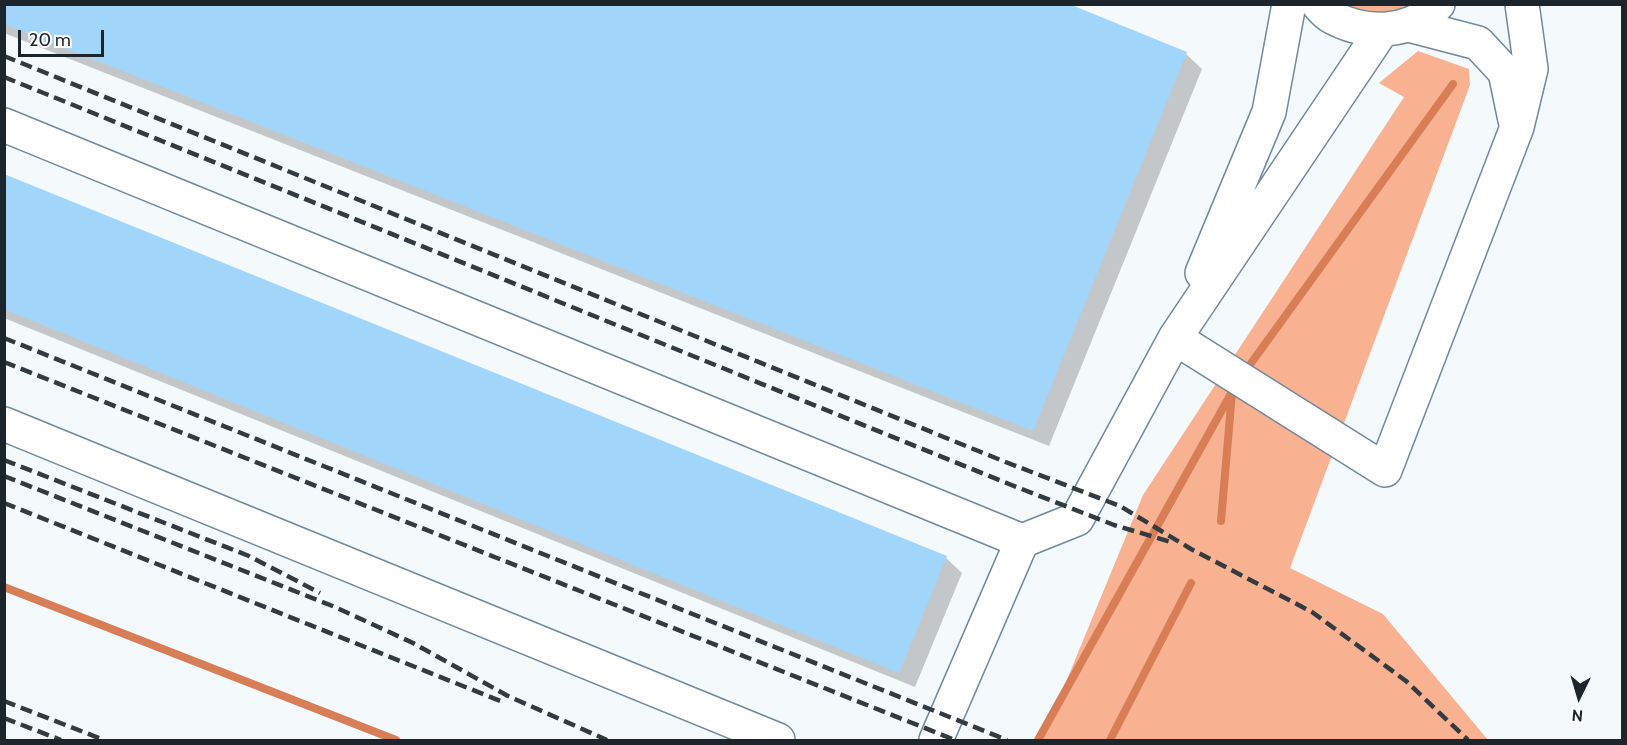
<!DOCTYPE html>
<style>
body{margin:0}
#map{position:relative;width:1627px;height:745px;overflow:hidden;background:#f4f9fc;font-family:Cabin,sans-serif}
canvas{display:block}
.frame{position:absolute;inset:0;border:6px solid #1b252b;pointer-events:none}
.north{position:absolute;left:1549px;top:667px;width:60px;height:60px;-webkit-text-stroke:4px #fff;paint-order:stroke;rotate:185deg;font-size:16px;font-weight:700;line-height:24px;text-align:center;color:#1b252b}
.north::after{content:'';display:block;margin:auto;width:21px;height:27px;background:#1b252b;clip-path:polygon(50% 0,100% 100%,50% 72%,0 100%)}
.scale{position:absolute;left:18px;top:30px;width:86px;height:27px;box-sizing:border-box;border:3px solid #1b252b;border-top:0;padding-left:8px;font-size:18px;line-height:21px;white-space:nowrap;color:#1b252b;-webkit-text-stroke:4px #fff;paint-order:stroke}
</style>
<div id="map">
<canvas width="1627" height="745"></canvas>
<div class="frame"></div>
<div class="north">N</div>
<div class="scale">20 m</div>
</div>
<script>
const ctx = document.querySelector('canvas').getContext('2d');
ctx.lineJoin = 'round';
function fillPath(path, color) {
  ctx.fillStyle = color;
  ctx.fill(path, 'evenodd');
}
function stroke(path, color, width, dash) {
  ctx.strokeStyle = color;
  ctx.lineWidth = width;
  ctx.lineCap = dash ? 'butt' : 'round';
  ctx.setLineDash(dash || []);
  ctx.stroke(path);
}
const green = new Path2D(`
 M 1347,5 L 1415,5 L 1399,14 L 1361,13 Z
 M 1418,51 L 1469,69 L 1470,85 L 1290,568 L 1383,614 L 1488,740 L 1042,740 L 1143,495 L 1404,97 L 1379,83 Z`);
const shadow = new Path2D(`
 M 4,4 L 1186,54 L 1202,69 L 1049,446 L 4,33 Z
 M 4,175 L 946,558 L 962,573 L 915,687 L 4,318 Z`);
const stream = new Path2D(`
 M 1244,373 L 1453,84
 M 1221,521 L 1232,393
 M 4,587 L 396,740
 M 1038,740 L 1237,383
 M 1110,740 L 1191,583`);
const building = new Path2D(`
 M 4,4 L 1069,4 L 1187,52 L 1033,431 L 4,24 Z
 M 4,174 L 947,556 L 899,673 L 4,309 Z`);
const minor = new Path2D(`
 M 1318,4 C 1322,9 1326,14 1332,17 C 1365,35 1412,35 1438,4
 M 1409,25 L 1478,43 L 1505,72 L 1515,120
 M 4,125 L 1022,541 L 936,740
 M 1202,273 L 1269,112 L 1289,4
 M 1175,338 L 1385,470 L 1517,127 L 1531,69 L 1522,4
 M 4,424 L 778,740
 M 1022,541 L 1077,519 L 1175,338 L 1382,30`);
const rail = new Path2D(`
 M 4,56 L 1003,461 L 1120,506 L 1191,549 L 1312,612 L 1406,681 L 1468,740
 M 4,77 L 1009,484 L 1114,525 L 1171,542
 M 4,338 L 1007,740
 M 4,362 L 955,740
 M 4,460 L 249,556 L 320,593
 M 4,476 L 335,607 L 413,643 L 508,696 L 607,740
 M 4,503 L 503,702
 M 4,701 L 104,740
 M 4,718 L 61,740`);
fillPath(green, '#f8b191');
fillPath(shadow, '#0003');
stroke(stream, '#d77e56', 8);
fillPath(building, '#a1d5f9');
stroke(minor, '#72899a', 36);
stroke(minor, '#fff', 33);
stroke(rail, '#313b40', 4.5, [12, 6]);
</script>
